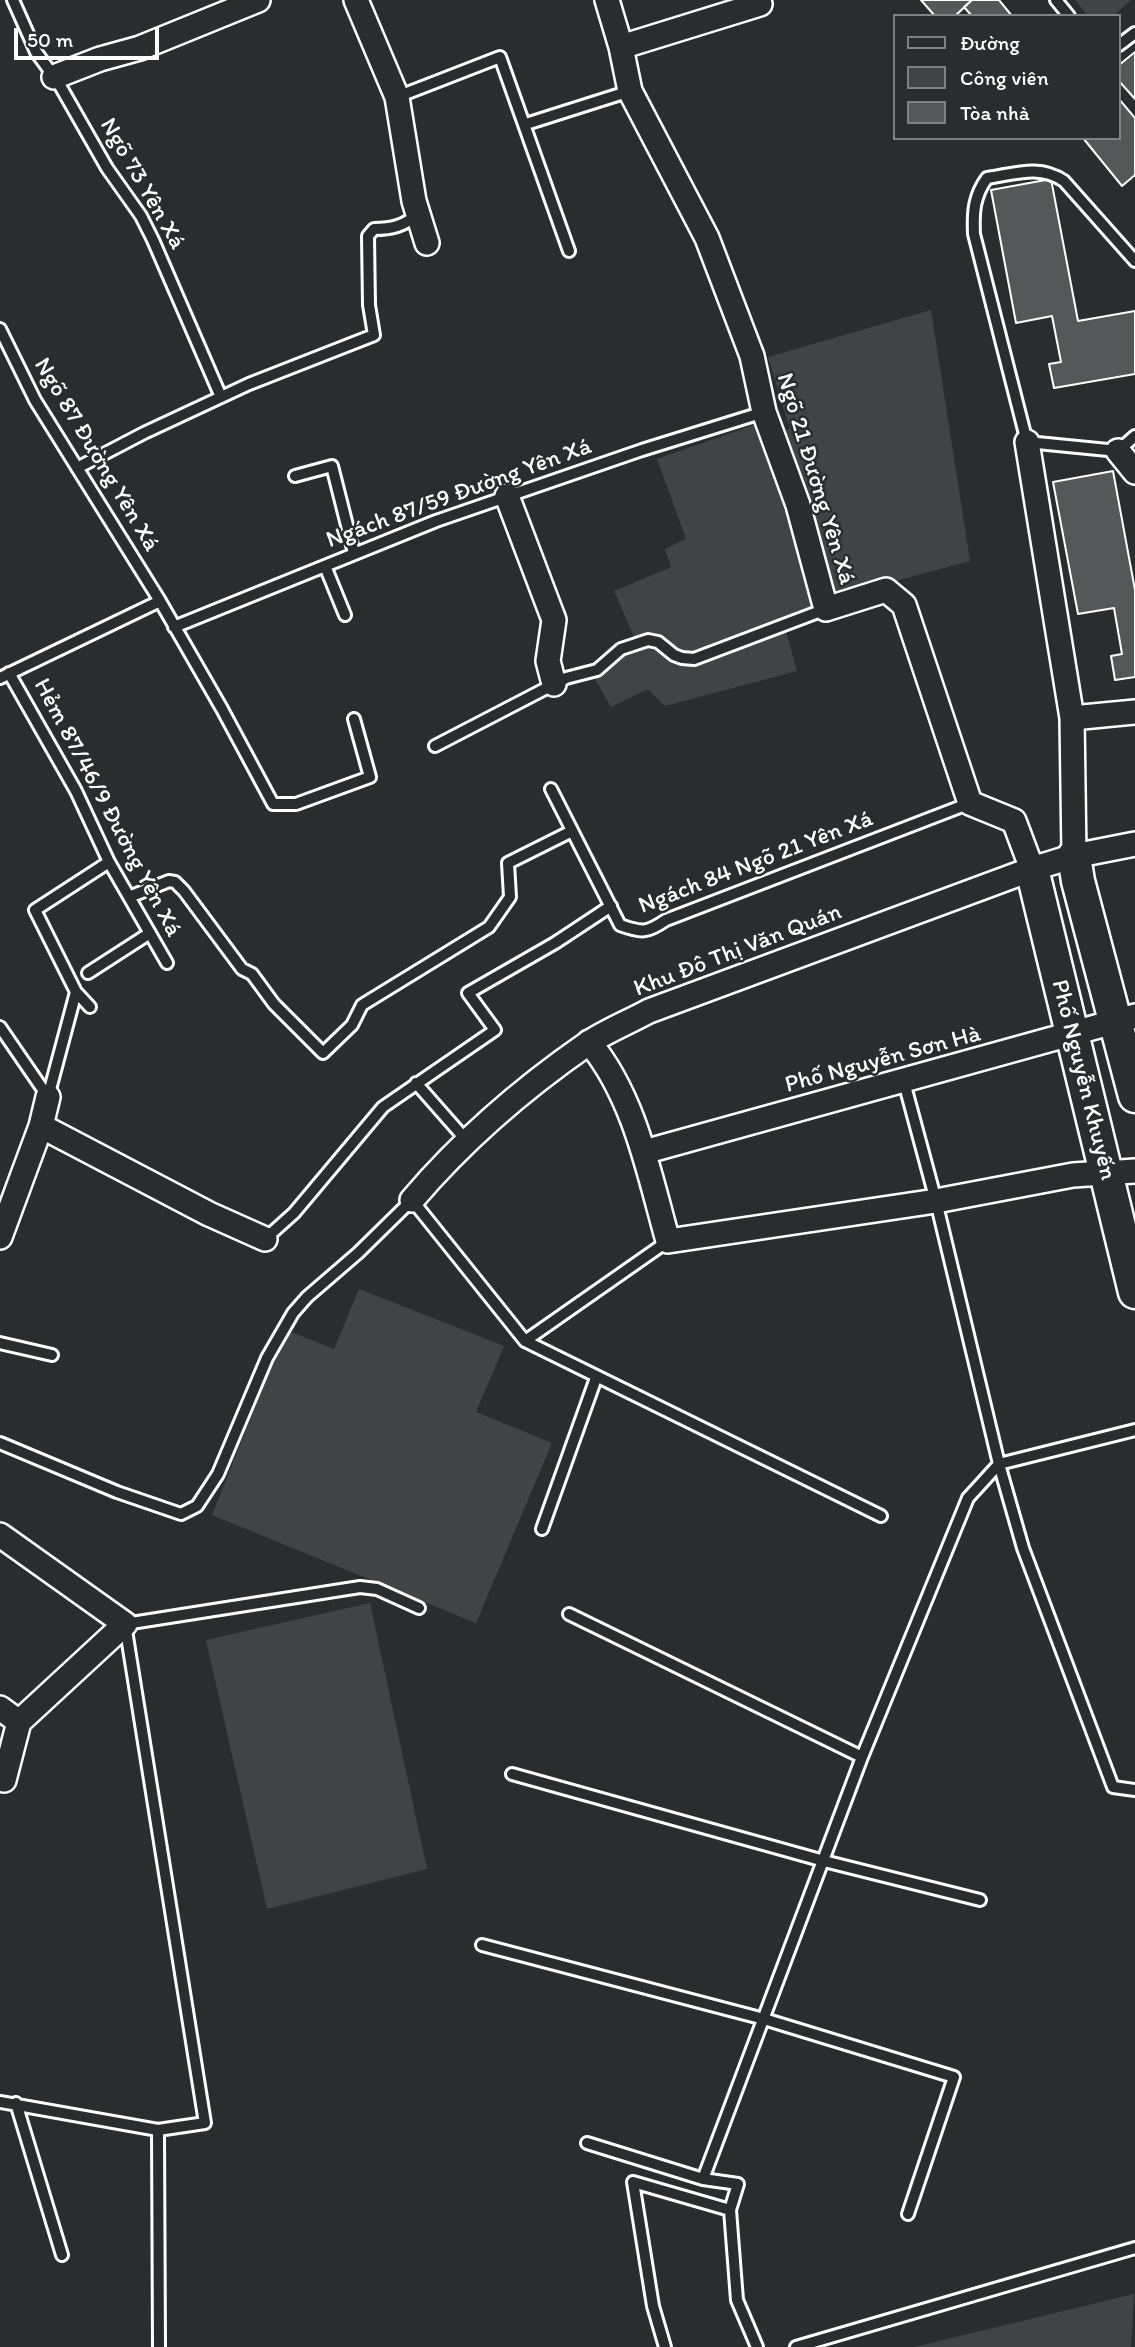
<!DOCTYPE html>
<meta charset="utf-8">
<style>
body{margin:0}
#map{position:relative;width:1135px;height:2347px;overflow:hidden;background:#2a2d2e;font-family:Itim,sans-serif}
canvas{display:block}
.legend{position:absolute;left:893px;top:14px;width:228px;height:126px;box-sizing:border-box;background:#2a2d2e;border:2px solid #7f8182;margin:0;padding:9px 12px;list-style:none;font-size:21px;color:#fff}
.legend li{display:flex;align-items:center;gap:14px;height:35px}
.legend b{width:35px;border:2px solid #7f8182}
.scale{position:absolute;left:14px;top:28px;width:145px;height:32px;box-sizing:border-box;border:4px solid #fff;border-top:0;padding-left:9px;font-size:21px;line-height:24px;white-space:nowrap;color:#fff;-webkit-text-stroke:5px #2a2d2e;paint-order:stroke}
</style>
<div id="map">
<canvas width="1135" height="2347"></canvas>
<ul class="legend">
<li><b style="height:9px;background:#2a2d2e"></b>Đường</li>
<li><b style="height:19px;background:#414445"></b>Công viên</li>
<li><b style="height:19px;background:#555758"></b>Tòa nhà</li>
</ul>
<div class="scale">50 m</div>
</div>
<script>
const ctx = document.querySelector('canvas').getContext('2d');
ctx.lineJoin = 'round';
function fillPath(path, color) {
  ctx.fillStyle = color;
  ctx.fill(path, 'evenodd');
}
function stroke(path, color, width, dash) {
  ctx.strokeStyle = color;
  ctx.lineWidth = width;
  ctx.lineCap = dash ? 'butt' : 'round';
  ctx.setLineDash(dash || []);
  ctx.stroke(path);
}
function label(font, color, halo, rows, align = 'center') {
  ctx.font = font + ' Itim,sans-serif';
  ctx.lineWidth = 5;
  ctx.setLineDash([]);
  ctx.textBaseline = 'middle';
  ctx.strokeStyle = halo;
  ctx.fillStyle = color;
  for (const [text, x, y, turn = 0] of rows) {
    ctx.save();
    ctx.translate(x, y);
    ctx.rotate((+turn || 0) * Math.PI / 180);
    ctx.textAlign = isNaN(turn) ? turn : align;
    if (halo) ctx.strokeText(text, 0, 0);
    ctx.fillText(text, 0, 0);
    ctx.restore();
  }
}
const green = new Path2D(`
 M 1075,0 L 1131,0 L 1113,16 L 1088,16 Z
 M 931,310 L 970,561 L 832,598 L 777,432 L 790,429 L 768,357 Z
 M 762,422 L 817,607 L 785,628 L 797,671 L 665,706 L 648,689 L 611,707 L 593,675 L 621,656 L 636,641 L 614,591 L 671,567 L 665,549 L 686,539 L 657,459 Z
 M 359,1289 L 504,1346 L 476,1412 L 552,1443 L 476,1623 L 212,1515 L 286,1330 L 334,1349 Z
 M 370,1603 L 427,1869 L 267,1909 L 206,1640 Z
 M 1134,2294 L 1131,2347 L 914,2347 Z`);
const building = new Path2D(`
 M 921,0 L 972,0 L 955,16 L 935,16 Z
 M 972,0 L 999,0 L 1012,16 L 972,16 L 964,7 Z
 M 1135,52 L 1135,99 L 1119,81 L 1119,65 Z
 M 1119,99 L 1135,118 L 1135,175 L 1122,186 L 1083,138 L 1119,138 Z
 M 1051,179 L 1078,321 L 1135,311 L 1135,374 L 1054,388 L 1049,364 L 1061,362 L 1052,316 L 1016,323 L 991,190 Z
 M 1113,471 L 1135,590 L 1135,677 L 1115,680 L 1111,656 L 1122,654 L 1114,608 L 1078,614 L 1053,482 Z`);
const lane = new Path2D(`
 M 13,0 L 36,52 L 58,82 L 107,168 L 141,216 L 153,240 L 221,397
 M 1056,0 L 1069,16
 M 1119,45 L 1135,33
 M 397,97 L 500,57 L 569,251
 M 526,124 L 630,91
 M 1135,261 L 1064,181 C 1039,164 1015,174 987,178 C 974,196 973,212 974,234 L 1027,442 L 1118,451 L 1135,436
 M 0,329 L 35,400 L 160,601 L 222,709 L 273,804 L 296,804 L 370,777 L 354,719
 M 77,468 L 144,433 L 249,384 L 374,335 L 369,305 L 368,236 L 374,229 C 391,229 405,226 417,214
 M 295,476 L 332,466 L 354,553
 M 325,566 L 345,615
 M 174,627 L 436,521 L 642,450 L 764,412
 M 9,673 L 76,791 L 109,862 L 167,963
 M 0,678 L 160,601
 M 435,746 L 566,678 L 597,670 L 621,649 L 648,640 L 658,642 L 674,655 L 682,658 L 694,659 L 826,609
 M 551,789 L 620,925 C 642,933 647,933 666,920 L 970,803
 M 129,897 L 169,881 L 175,882 L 184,891 L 242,969 L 252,974 L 274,1004 L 323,1053 L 352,1025 L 362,1005 L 489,927 L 510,897 L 508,863 L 572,831
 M 88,973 L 150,933
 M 76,992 L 90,1007
 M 0,1027 L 48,1097
 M 904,1082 L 936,1201 L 999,1464 L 1023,1548 L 1113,1787 L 1135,1790
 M 416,1083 L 467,1141
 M 48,1097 L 76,992 L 35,910 L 109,862
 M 265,1239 L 294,1213 L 383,1107 L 495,1030 L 468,993 L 555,943 L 611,906
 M 525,1341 L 668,1241
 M 0,1343 L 52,1355
 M 0,1443 L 117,1492 L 181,1514 L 197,1506 L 218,1474 L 267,1358 L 293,1313 L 307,1297 L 358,1253 L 412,1200 L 525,1341 L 881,1516
 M 542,1529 L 596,1378
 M 569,1614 L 862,1757
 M 512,1774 L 824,1861 L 980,1900
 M 482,1945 L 764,2019 L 954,2077 L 908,2214
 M 0,2102 L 158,2130 L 205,2123 L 125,1624 L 360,1587 L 377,1589 L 419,1608
 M 16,2103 L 62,2255
 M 158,2130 L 159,2347
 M 587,2143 L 703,2179 L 862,1757 L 968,1498 L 999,1464 L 1135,1430
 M 703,2179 L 738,2184 L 730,2210 L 737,2300 L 757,2347
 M 665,2347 L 653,2306 L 633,2182 L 730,2210
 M 796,2347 L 1135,2248`);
const street = new Path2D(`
 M 356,0 L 397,97 L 414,201 L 427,243
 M 607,0 L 621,47 L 630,91 L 707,238 L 752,356 L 764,412 L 798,505 L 826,609 L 886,590 L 904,605 L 970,803 L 1014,821 L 1032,869
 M 621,47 L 760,4
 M 54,77 L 100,59 L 140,48 L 258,0
 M 1027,442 L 1072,718 L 1074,856
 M 1118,451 L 1135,472
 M 507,496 L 554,620 L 548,661 L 554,684
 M 1072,718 L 1135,712
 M 589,1042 C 635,1097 649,1174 668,1241 L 936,1201 L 1073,1175 L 1135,1171
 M 41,1126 L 209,1214 L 265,1239
 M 644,1152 L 1135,1016
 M 412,1200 C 463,1140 522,1089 587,1044 C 606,1031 629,1022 649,1011 L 1032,869 L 1074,856 L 1135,844
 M 0,1237 L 41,1126 L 48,1097
 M 0,1535 L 125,1624 L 19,1722 L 0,1708
 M 4,1780 L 19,1722`);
const secondary = new Path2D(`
 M 1074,856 L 1078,881 L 1135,1096
 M 1032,869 L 1135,1292`);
const streetNames = [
 ["Ngõ 73 Yên Xá",142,184,60],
 ["Ngõ 87 Đường Yên Xá",96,455,59],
 ["Ngõ 21 Đường Yên Xá",815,479,73],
 ["Ngách 87/59 Đường Yên Xá",459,494,-20],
 ["Hẻm 87/46/9 Đường Yên Xá",107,808,62],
 ["Ngách 84 Ngõ 21 Yên Xá",756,863,-21],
 ["Khu Đô Thị Văn Quán",738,951,-21],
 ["Phố Nguyễn Sơn Hà",883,1060,-15],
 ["Phố Nguyễn Khuyến",1083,1080,76]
];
fillPath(green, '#414445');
fillPath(building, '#555758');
stroke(building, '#fff', 2);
stroke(lane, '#fff', 16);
stroke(street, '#fff', 28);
stroke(secondary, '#fff', 37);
stroke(lane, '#2a2d2e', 10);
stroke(street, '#2a2d2e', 23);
stroke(secondary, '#2a2d2e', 32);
label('24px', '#fff', '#2a2d2e', streetNames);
</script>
